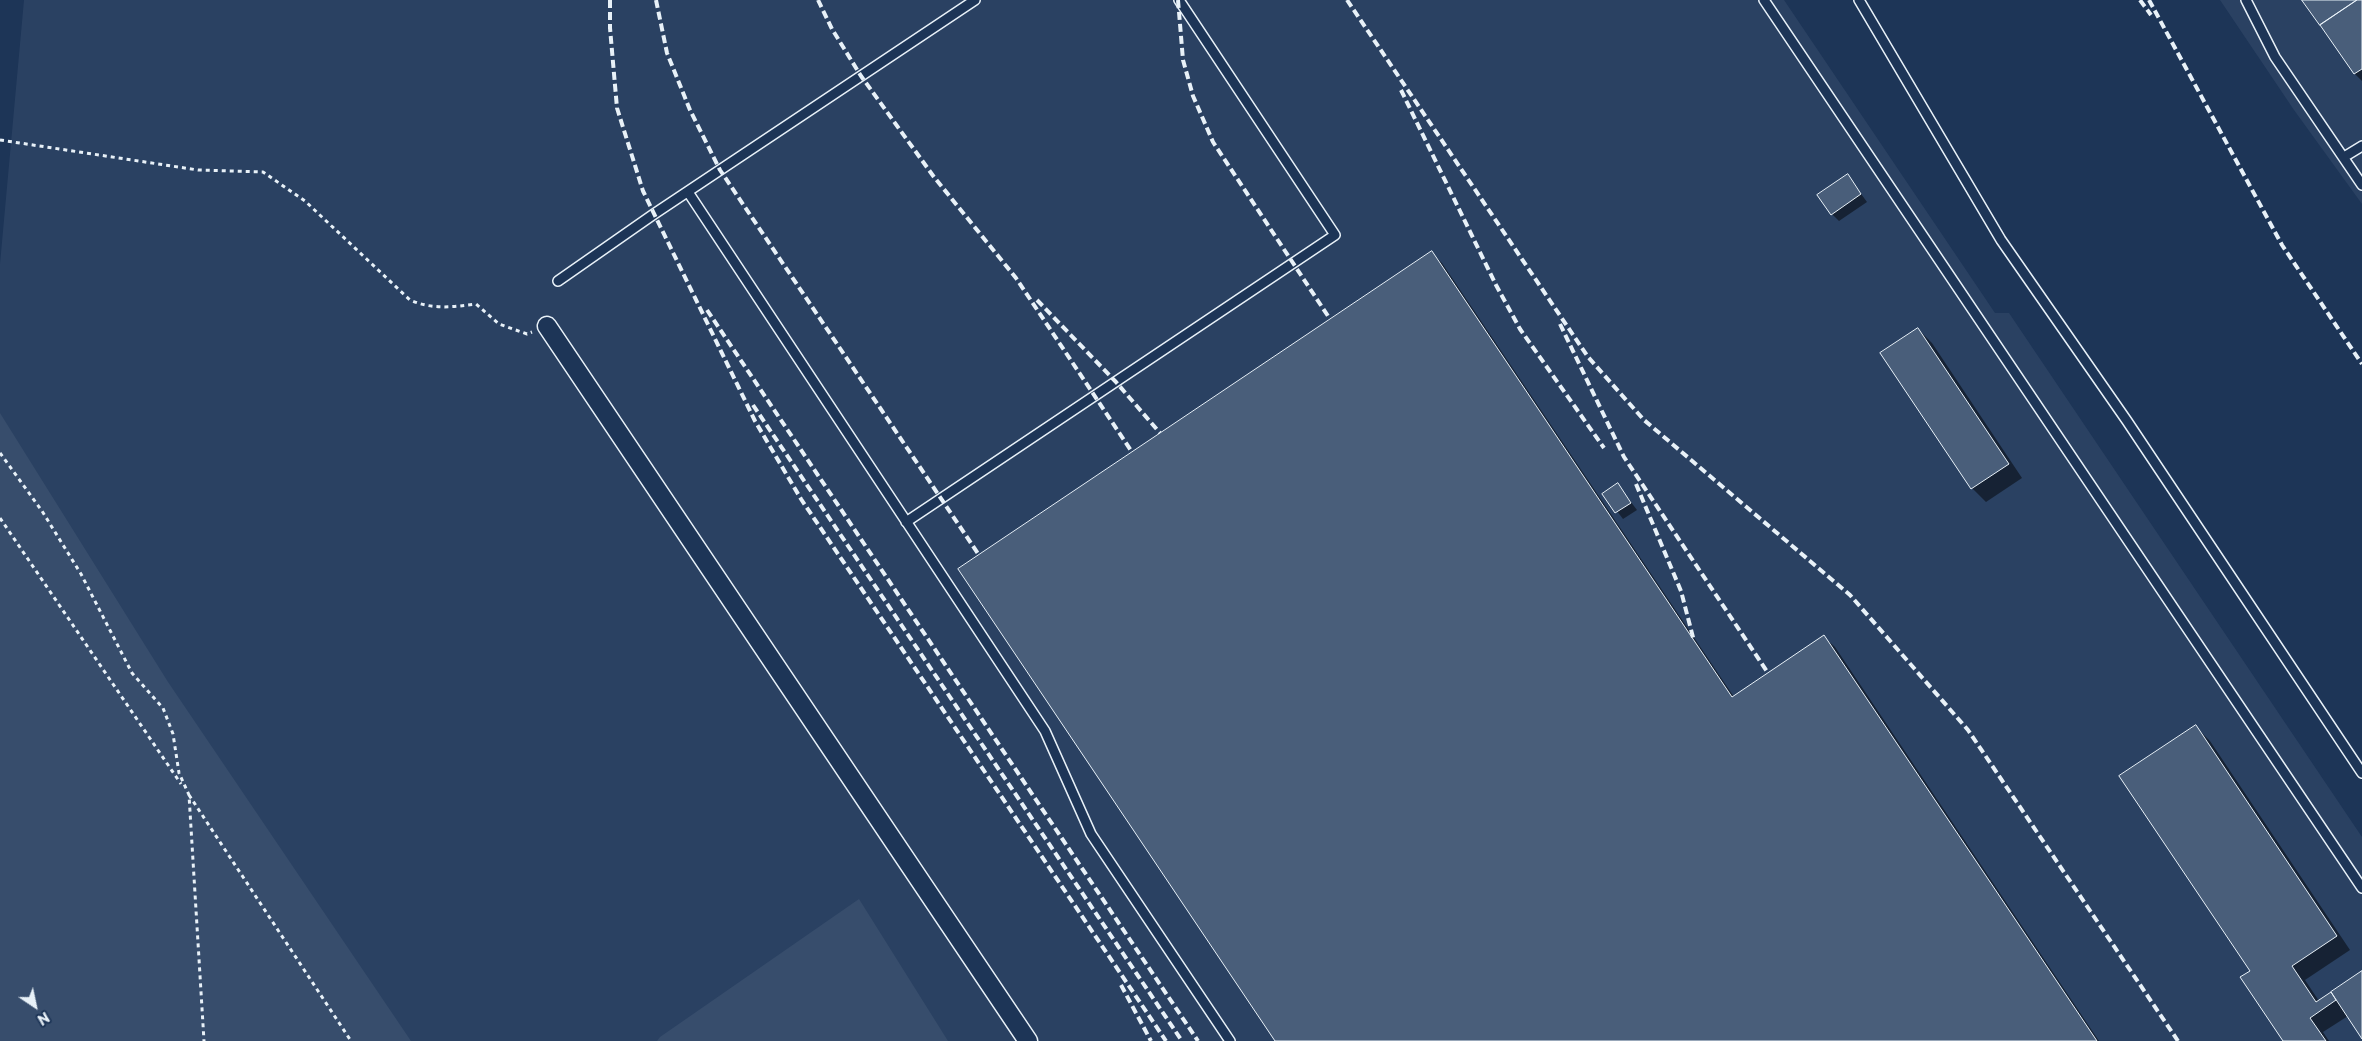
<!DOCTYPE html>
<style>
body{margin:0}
#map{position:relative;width:2362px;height:1041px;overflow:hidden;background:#1d3557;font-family:"Playpen Sans",sans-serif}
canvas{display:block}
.north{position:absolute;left:10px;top:981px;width:50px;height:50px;-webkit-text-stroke:4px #1d3557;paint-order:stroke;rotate:146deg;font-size:14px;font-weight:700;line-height:20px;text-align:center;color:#e8f1f8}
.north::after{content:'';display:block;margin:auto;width:18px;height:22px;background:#e8f1f8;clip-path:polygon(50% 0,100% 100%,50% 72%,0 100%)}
</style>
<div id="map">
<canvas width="2362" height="1041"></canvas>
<div class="north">N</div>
</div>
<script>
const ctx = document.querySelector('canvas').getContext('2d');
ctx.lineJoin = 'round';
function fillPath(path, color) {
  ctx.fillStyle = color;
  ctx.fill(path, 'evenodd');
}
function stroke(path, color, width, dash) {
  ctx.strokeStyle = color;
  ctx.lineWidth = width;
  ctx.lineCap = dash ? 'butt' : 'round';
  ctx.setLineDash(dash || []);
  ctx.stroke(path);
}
const built = new Path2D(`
 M 24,0 L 1784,0 L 1995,313 L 2009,313 L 2362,837 L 2362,1041 L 376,1041 L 0,482 L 0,264 Z
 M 2220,0 L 2362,0 L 2362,204 L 2294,110 Z`);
const green = new Path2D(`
 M 0,413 L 168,682 L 411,1041 L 0,1041 Z
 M 859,899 L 948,1041 L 657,1041 L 660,1037 Z`);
const shadow = new Path2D(`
 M 2304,0 L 2362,0 L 2362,81 L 2355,74 Z
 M 1848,176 L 1867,202 L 1839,221 L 1832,214 Z
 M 1432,253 L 1442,263 L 1734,697 L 1824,637 L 1835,647 L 2099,1041 L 1277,1041 Z
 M 1918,329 L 1932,343 L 2022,478 L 1986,502 L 1972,488 Z
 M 1618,485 L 1637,510 L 1623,519 L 1604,494 Z
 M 2196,727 L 2210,741 L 2350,950 L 2305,980 L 2319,1001 L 2362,972 L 2362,1038 L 2348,1016 L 2323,1032 L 2329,1041 L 2285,1041 L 2251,971 Z`);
const building = new Path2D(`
 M 2302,0 L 2357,0 L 2320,25 Z
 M 2357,0 L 2362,0 L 2362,69 L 2354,74 L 2320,25 Z
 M 1848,174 L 1861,194 L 1831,215 L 1817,195 Z
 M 1432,251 L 1732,697 L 1824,635 L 2097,1041 L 1275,1041 L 958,569 Z
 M 1918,328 L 2009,464 L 1971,489 L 1880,353 Z
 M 1618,483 L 1631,503 L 1615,513 L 1602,494 Z
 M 2196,725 L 2337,936 L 2292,966 L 2316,1002 L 2331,992 L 2336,1000 L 2310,1018 L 2326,1041 L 2283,1041 L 2240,977 L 2250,971 L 2119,776 Z
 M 2362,971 L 2362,1039 L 2331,992 Z`);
const path = new Path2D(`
 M 0,140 L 198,170 L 263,172 L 305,201 L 410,300 C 433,310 452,307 476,304 L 499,324 L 527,334 L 532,332
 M 0,453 L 42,511 L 81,574 L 132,673 L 163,708 L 173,734 L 179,773 L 189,795 L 204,1041
 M 0,518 L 181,784
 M 189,795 L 351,1041`);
const service = new Path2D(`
 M 1764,0 L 2362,888
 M 1859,0 L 2001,240 L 2127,421 L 2362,773
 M 2246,0 L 2275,57 L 2362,185
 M 2344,157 L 2362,146
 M 688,192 L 1045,731 L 1091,834 L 1230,1041
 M 558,281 L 654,214 L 975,0
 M 906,522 L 1335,235 L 1179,0`);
const minor = new Path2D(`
 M 547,326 L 1028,1041`);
const rail = new Path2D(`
 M 610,0 L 610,28 L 617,108 L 643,191 L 755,421 L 801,499 L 1166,1041
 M 656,0 L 667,53 L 690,110 L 720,170 L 979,555
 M 818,0 L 832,29 L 861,76 L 934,177 L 1016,278 L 1132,452
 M 1178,0 L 1183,60 L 1193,96 L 1213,142 L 1330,319
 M 1347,0 L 1588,357 L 1644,420 L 1850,595 L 1968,730 L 2178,1041
 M 2140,0 L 2151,15
 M 2149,0 L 2282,245 L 2362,364
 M 1401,90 L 1496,285 L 1520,329 L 1604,448
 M 1037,300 L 1116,382 L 1160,433
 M 707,310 L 1198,1041
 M 1560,324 L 1624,457 L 1768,673
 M 753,405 L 1182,1041
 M 1636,484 L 1681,591 L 1694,641
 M 1121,985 L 1151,1041`);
fillPath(built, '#2a4162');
fillPath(green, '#374d6c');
fillPath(shadow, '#0007');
fillPath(building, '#495e7a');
stroke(building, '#e8f1f8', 1);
stroke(service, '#e8f1f8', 12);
stroke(minor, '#e8f1f8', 21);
stroke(path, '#e8f1f8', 3, [4, 4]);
stroke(service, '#1d3557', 9);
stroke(minor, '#1d3557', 18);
stroke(rail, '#e8f1f8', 4, [8, 4]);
</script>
